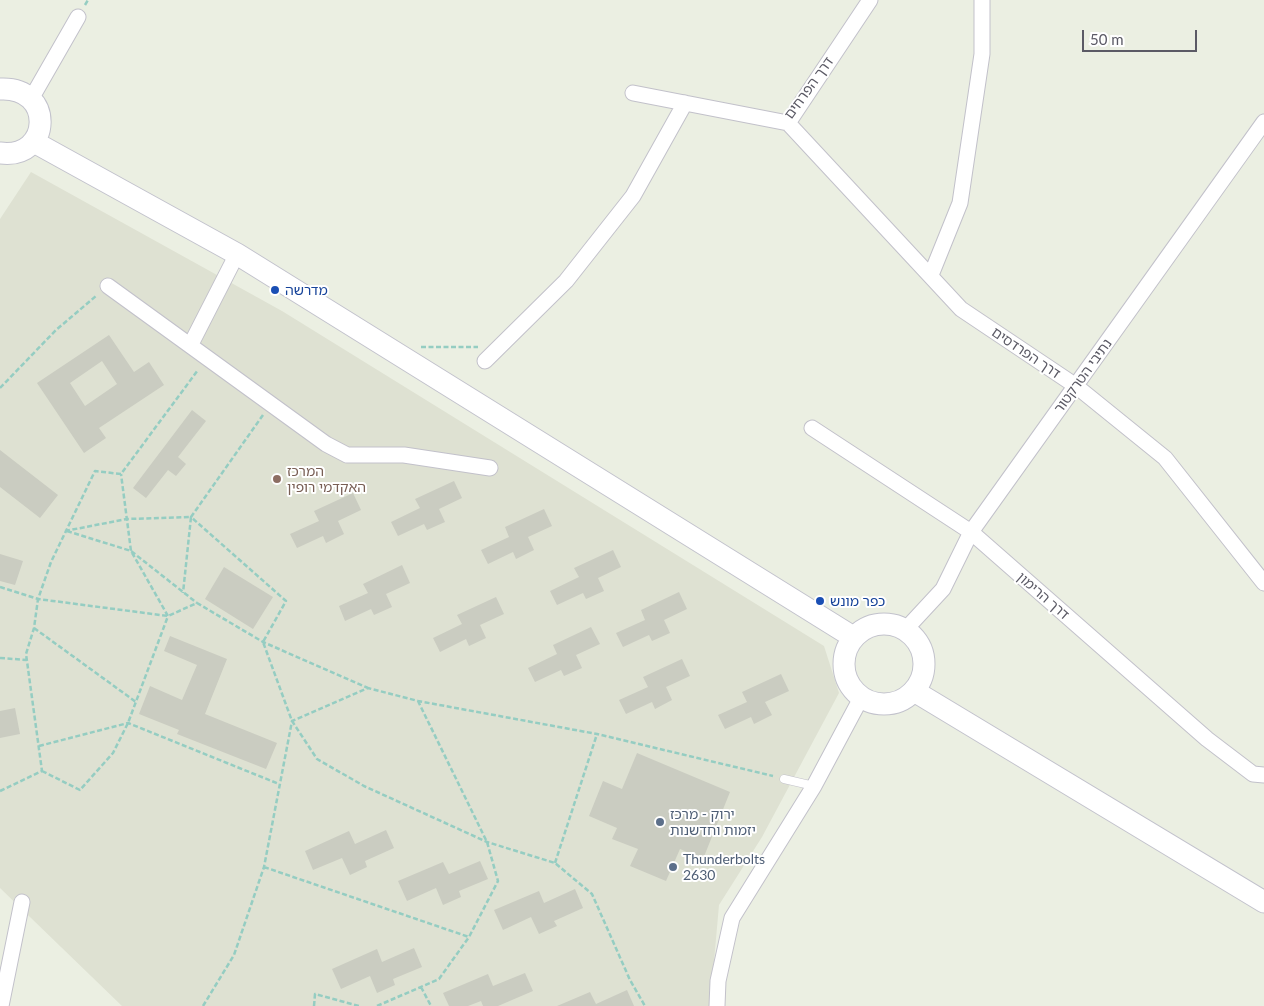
<!DOCTYPE html>
<meta charset="utf-8">
<style>
body{margin:0}
#map{position:relative;width:1264px;height:1006px;overflow:hidden;background:#ebefe2;font-family:Lato,sans-serif}
canvas{display:block}
.scale{position:absolute;left:1082px;top:30px;width:115px;height:22px;box-sizing:border-box;border:2px solid #5b5a65;border-top:0;padding-left:6px;font-size:15px;line-height:18px;white-space:nowrap;color:#5b5a65;-webkit-text-stroke:4px #fff;paint-order:stroke}
</style>
<div id="map">
<canvas width="1264" height="1006"></canvas>
<div class="scale">50 m</div>
</div>
<script>
const ctx = document.querySelector('canvas').getContext('2d');
ctx.lineJoin = 'round';
function fillPath(path, color) {
  ctx.fillStyle = color;
  ctx.fill(path, 'evenodd');
}
function stroke(path, color, width, dash) {
  ctx.strokeStyle = color;
  ctx.lineWidth = width;
  ctx.lineCap = dash ? 'butt' : 'round';
  ctx.setLineDash(dash || []);
  ctx.stroke(path);
}
function label(font, color, halo, rows, align = 'center') {
  ctx.font = font + ' Lato,"Noto Sans Hebrew",sans-serif';
  ctx.lineWidth = 4;
  ctx.setLineDash([]);
  ctx.textBaseline = 'middle';
  ctx.strokeStyle = halo;
  ctx.fillStyle = color;
  for (const [text, x, y, turn = 0] of rows) {
    ctx.save();
    ctx.translate(x, y);
    ctx.rotate((+turn || 0) * Math.PI / 180);
    ctx.textAlign = isNaN(turn) ? turn : align;
    if (halo) ctx.strokeText(text, 0, 0);
    ctx.fillText(text, 0, 0);
    ctx.restore();
  }
}
const education = new Path2D(`
 M 31,172 L 282,311 L 824,646 L 839,693 L 762,837 L 719,905 L 710,1006 L 122,1006 L 0,888 L 0,219 Z`);
const building = new Path2D(`
 M 109,335 L 134,372 L 149,362 L 164,385 L 99,428 L 106,438 L 84,453 L 37,383 ZM 102,361 L 117,384 L 85,406 L 70,383 Z
 M 192,410 L 206,421 L 178,457 L 186,464 L 176,476 L 168,470 L 146,498 L 133,488 Z
 M 0,450 L 58,495 L 40,518 L 0,487 Z
 M 454,481 L 462,498 L 439,509 L 445,522 L 427,530 L 424,524 L 398,536 L 391,522 L 420,508 L 415,499 Z
 M 353,493 L 361,510 L 338,521 L 344,534 L 326,543 L 323,536 L 297,548 L 290,534 L 319,521 L 314,511 Z
 M 544,509 L 552,526 L 528,537 L 534,550 L 516,559 L 513,552 L 488,564 L 481,550 L 509,537 L 505,527 Z
 M 613,550 L 621,567 L 598,578 L 604,591 L 586,599 L 583,593 L 557,605 L 550,591 L 579,577 L 574,568 Z
 M 0,554 L 23,561 L 15,585 L 0,581 Z
 M 402,565 L 410,583 L 386,594 L 392,607 L 374,615 L 371,609 L 345,621 L 339,606 L 368,593 L 363,584 Z
 M 224,567 L 273,597 L 253,629 L 205,599 Z
 M 679,592 L 687,609 L 664,620 L 670,633 L 652,641 L 649,635 L 623,647 L 616,633 L 645,620 L 641,610 Z
 M 496,597 L 504,614 L 480,625 L 486,638 L 469,646 L 466,639 L 440,652 L 433,638 L 462,624 L 457,615 Z
 M 591,627 L 600,644 L 576,655 L 582,668 L 564,676 L 561,670 L 535,682 L 528,668 L 557,654 L 553,645 Z
 M 170,636 L 227,659 L 205,714 L 277,743 L 266,769 L 177,734 L 179,730 L 139,714 L 150,686 L 182,700 L 197,665 L 164,651 Z
 M 682,659 L 690,676 L 666,687 L 672,700 L 655,709 L 652,702 L 626,714 L 619,700 L 648,687 L 643,677 Z
 M 781,674 L 789,691 L 765,702 L 772,715 L 754,724 L 751,717 L 725,729 L 718,715 L 747,702 L 742,692 Z
 M 15,708 L 20,734 L 0,738 L 0,711 Z
 M 637,753 L 730,792 L 703,859 L 680,849 L 666,881 L 630,866 L 638,849 L 612,839 L 617,828 L 589,816 L 603,781 L 622,789 Z
 M 386,830 L 394,848 L 365,861 L 367,867 L 350,875 L 342,858 L 313,870 L 305,851 L 349,831 L 355,844 Z
 M 480,861 L 488,879 L 459,891 L 461,897 L 443,905 L 436,888 L 407,901 L 398,881 L 443,862 L 449,874 Z
 M 575,889 L 583,908 L 554,921 L 557,926 L 539,934 L 531,917 L 503,930 L 494,910 L 539,891 L 544,903 Z
 M 414,948 L 422,967 L 393,979 L 395,985 L 377,993 L 370,976 L 341,989 L 332,969 L 377,949 L 382,962 Z
 M 525,973 L 533,991 L 498,1006 L 483,1006 L 481,1001 L 468,1006 L 449,1006 L 443,993 L 488,974 L 493,986 Z
 M 627,990 L 634,1006 L 557,1006 L 590,992 L 596,1004 Z`);
const path = new Path2D(`
 M 85,5 L 88,0
 M 421,347 L 478,347
 M 0,388 L 56,330 L 96,296
 M 263,415 L 191,517 L 286,601 L 263,642 L 292,721 L 317,759 L 364,786 L 487,842 L 555,863 L 592,894 L 630,980 L 645,1006
 M 65,531 L 127,519 L 191,517 L 183,593
 M 67,531 L 131,551 L 121,474
 M 0,587 L 38,599 L 168,616 L 197,603 L 263,642 L 368,688
 M 34,628 L 136,702
 M 0,658 L 27,660
 M 39,746 L 128,723 L 279,784
 M 42,771 L 80,790 L 113,753 L 128,723 L 168,616 L 131,551 L 197,603
 M 0,791 L 42,771 L 26,654 L 34,628 L 38,599 L 51,562 L 95,471 L 121,474 L 198,370
 M 555,863 L 597,734
 M 264,867 L 469,937 L 498,881 L 487,842 L 418,701
 M 421,987 L 431,1006
 M 203,1006 L 234,955 L 264,867 L 292,721 L 368,688 L 418,701 L 597,734 L 773,776
 M 314,1006 L 315,994 L 359,1006
 M 377,1006 L 439,979 L 469,937`);
const service = new Path2D(`
 M 784,779 L 814,786`);
const minor = new Path2D(`
 M 633,93 L 788,123 L 870,0
 M 31,99 L 78,17
 M 788,123 L 961,309 L 1076,386 L 1165,458 L 1264,583
 M 931,275 L 960,203 L 982,54 L 982,0
 M 108,286 L 326,444 L 347,455 L 404,455 L 490,468
 M 191,344 L 237,254
 M 485,361 L 566,281 L 633,196 L 685,103
 M 812,428 L 971,532 L 1207,739 L 1253,774 L 1264,775
 M 905,630 L 943,589 L 971,532 L 1264,122
 M 1,1006 L 22,902
 M 717,1006 L 718,981 L 732,918 L 814,786 L 861,698`);
const secondary = new Path2D(`
 M 0,89 C 55,86 52,160 0,153
 M 34,142 L 237,254 L 853,637
 M844 664a40 40 0 1 1 80 0a40 40 0 1 1-80 0Z
 M 914,691 L 1264,902`);
const markers = [
 [275,290,5,"#1a4fb4"],
 [277,479,5,"#8d6e63"],
 [820,601,5,"#1a4fb4"],
 [660,822,5,"#5c6f8a"],
 [673,867,5,"#5c6f8a"]
];
const streetNames = [
 ["דרך הפרחים",809,88,-54],
 ["דרך הפרדסים",1026,353,34],
 ["נתיבי הטרקטור",1083,376,-54],
 ["דרך הרימון",1043,596,41]
];
const transitNames = [
 ["מדרשה",285,290],
 ["כפר מונש",830,601]
];
const educationNames = [
 ["המרכז",287,471],
 ["האקדמי רופין",287,487]
];
const serviceNames = [
 ["ירוק - מרכז",670,814],
 ["יזמות וחדשנות",670,830],
 ["Thunderbolts",683,859],
 ["2630",683,875]
];
fillPath(education, '#dee1d2');
fillPath(building, '#caccc1');
stroke(service, '#c2c1ca', 9);
stroke(minor, '#c2c1ca', 17);
stroke(secondary, '#c2c2cc', 23);
stroke(path, '#95cdc2', 2.5, [5, 2.5]);
stroke(service, '#fff', 8);
stroke(minor, '#fff', 15);
stroke(secondary, '#fff', 21);
for (const [x, y, r, color] of markers) {
  const dot = new Path2D();
  dot.arc(x, y, r, 0, 2 * Math.PI);
  ctx.fillStyle = color;
  ctx.fill(dot);
  stroke(dot, '#fff', 2);
}
label('14px', '#5b5a65', '#fff', streetNames);
label('14px', '#164399', '#fff', transitNames, 'left');
label('14px', '#785e54', '#fff', educationNames, 'left');
label('14px', '#4e5e75', '#fff', serviceNames, 'left');
</script>
